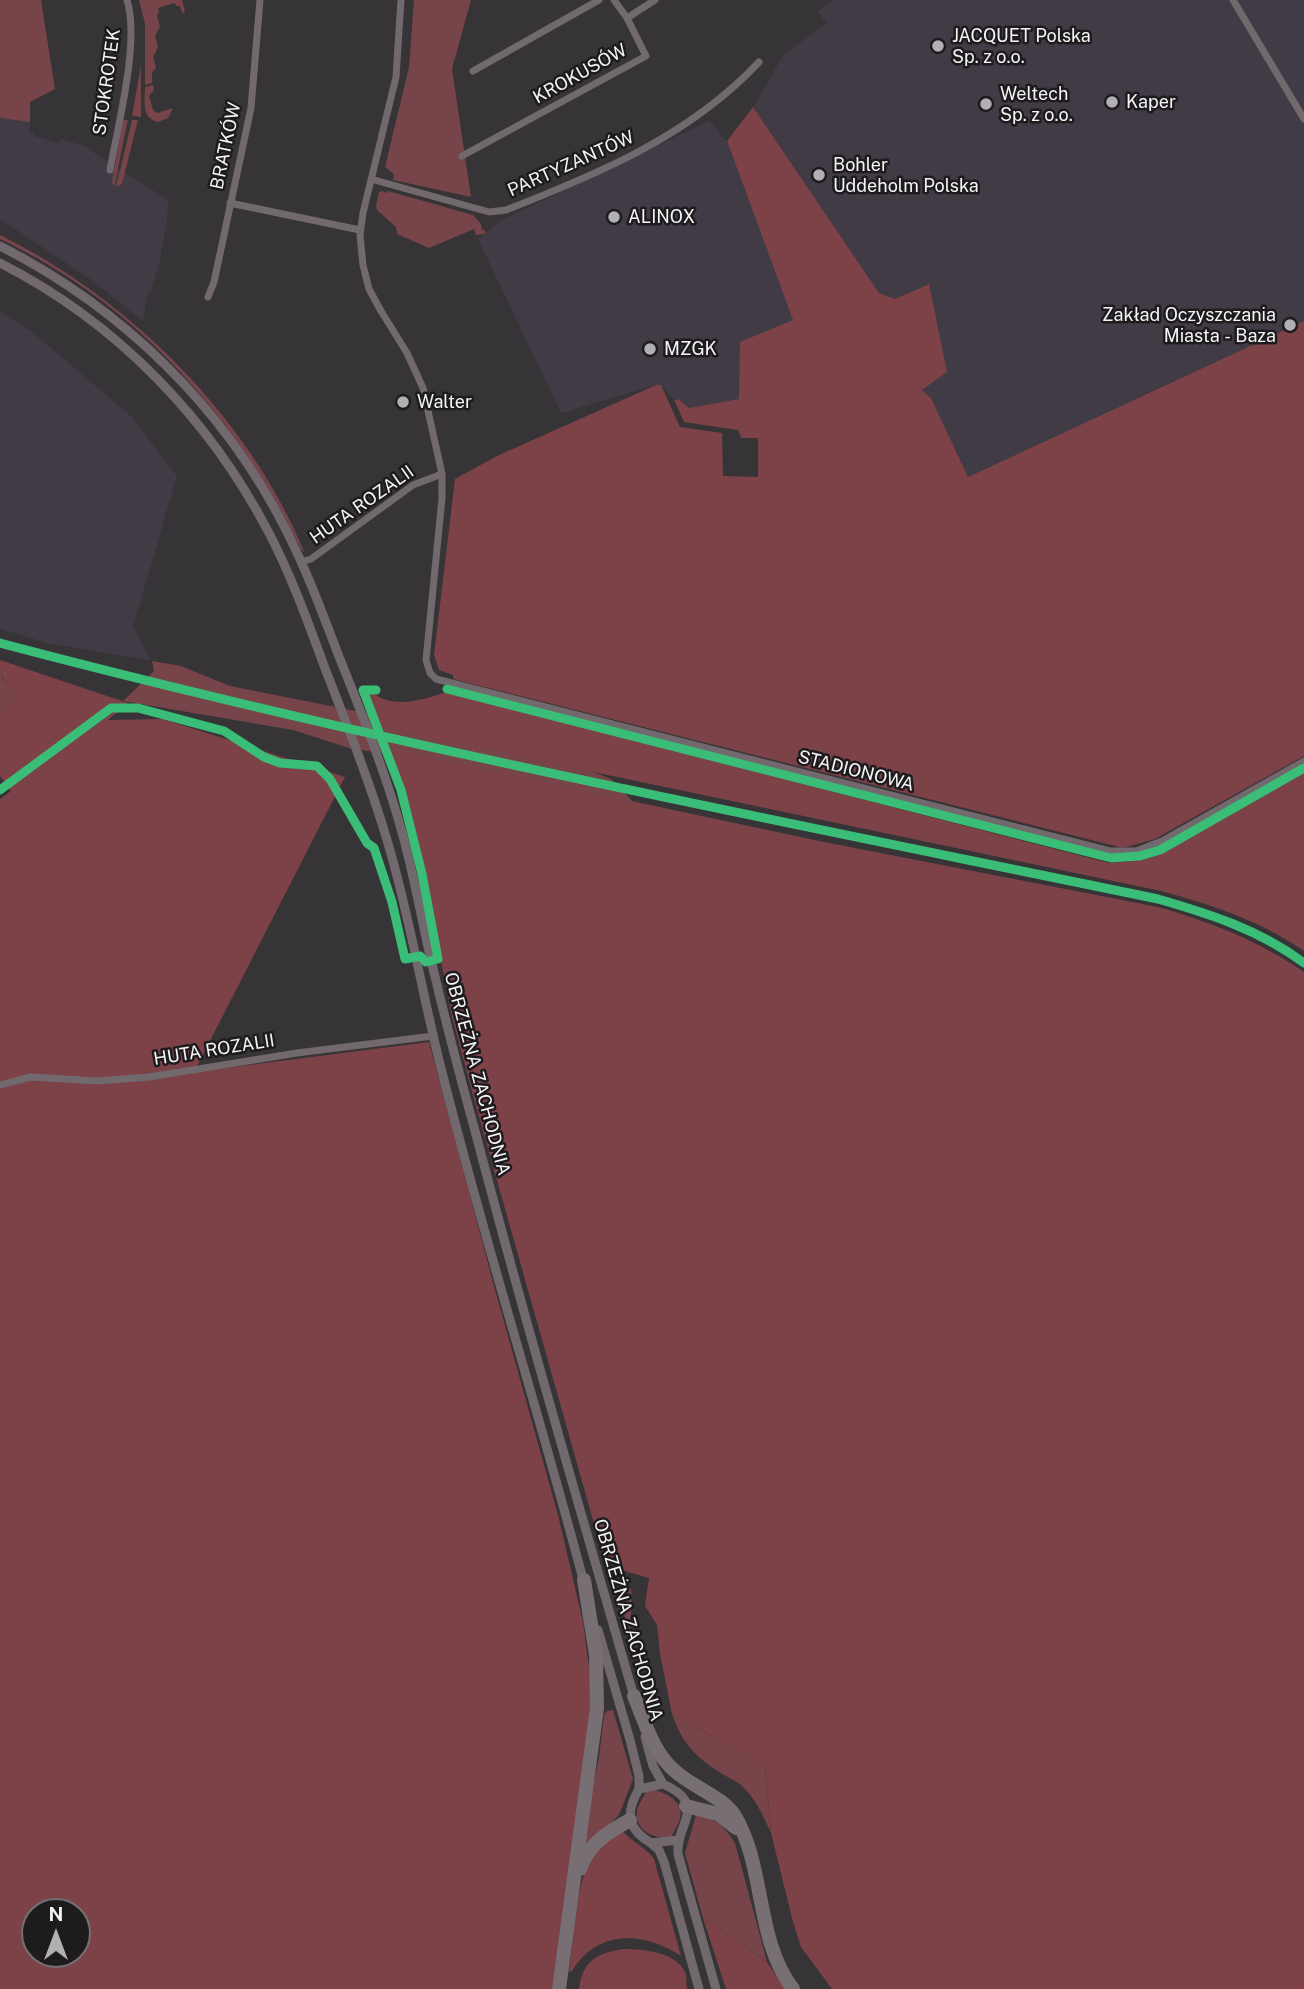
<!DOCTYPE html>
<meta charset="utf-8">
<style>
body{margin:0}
#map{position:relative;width:1304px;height:1989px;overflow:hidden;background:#363437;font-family:"Public Sans",sans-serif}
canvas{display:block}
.north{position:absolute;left:21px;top:1898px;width:70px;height:70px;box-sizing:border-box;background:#1d1b1e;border:2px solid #737174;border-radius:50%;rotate:0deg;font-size:19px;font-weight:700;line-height:28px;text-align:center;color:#f5f3f6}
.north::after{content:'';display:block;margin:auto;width:24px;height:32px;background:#b2b0b3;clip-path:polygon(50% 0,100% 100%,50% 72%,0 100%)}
</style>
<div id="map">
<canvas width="1304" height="1989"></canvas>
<div class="north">N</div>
</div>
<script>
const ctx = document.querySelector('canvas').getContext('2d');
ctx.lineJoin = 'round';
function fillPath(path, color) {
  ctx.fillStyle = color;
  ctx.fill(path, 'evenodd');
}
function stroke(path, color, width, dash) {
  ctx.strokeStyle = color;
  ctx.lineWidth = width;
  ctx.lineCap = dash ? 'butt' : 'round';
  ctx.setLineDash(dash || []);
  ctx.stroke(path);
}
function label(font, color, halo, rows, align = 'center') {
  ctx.font = font + ' "Public Sans",sans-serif';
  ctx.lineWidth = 5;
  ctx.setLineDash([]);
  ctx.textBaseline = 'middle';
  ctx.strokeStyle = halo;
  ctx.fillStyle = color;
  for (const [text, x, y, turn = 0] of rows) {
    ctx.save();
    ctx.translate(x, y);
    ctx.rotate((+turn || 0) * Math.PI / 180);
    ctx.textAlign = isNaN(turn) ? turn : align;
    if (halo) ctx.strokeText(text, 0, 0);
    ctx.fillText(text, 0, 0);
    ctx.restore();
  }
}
const built = new Path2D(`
 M 832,0 L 1304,0 L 1304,321 L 968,477 L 931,398 L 922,390 L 929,284 L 895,299 L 879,293 L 753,107 L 784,54 L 827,23 L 817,12 Z
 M 0,118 L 30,122 L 29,132 L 34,133 L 34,136 L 59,143 L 61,139 L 82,145 L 168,200 L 167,222 L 159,264 L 152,289 L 148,293 L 143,321 L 93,281 L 0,219 Z
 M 709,121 L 727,141 L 794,321 L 739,399 L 689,408 L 680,399 L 674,400 L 661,385 L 656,385 L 561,413 L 478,239 L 500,221 Z
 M 0,312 L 31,331 L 131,416 L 177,476 L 133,627 L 152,661 L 48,643 L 0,629 Z`);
const green = new Path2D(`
 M 0,0 L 41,0 L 55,89 L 30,102 L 30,122 L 0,118 Z
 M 139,0 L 182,0 L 185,12 L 182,13 L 180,6 L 176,6 L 175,3 L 158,8 L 159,13 L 157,15 L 160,27 L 155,36 L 158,47 L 153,57 L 156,68 L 152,72 L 152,83 L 145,85 L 145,24 Z
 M 414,0 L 471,0 L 452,69 L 471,197 L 393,180 L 394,174 L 385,167 L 409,67 Z
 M 141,65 L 141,117 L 132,116 Z
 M 153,85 L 154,90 L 149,96 L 153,110 L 157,113 L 173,108 L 168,118 L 158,122 C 141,118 145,102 145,87 Z
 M 123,120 L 128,120 L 114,187 L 112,182 Z
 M 132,120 L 138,120 L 122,184 L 116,187 Z
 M 382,191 L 387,193 L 388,191 L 473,215 L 481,224 L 482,230 L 485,230 L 485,234 L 476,235 L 474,229 L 429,248 L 397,234 L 396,227 L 377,210 L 376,205 L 379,192 Z
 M 0,235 C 130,299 249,418 305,553 L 301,549 C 237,417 134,302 0,239 Z
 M 152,661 L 181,666 L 230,686 L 527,745 L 611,779 L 652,821 L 437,762 L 349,748 L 293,730 L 123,701 L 154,671 Z
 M 0,670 L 3,671 L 1,676 L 20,701 L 0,714 Z
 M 626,1586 L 631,1589 C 633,1603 629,1620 630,1635 L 618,1593 L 620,1587 Z
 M 613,1710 L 633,1779 L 619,1815 L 579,1856 L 599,1757 L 604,1715 L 607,1711 Z
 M 672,1714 L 765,1765 L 771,1833 C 763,1816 756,1799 742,1786 C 736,1780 726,1777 719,1772 C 693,1755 682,1742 672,1714 Z
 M 654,1790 C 669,1793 686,1804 679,1822 C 677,1827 673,1832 671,1838 C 653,1840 631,1828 638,1807 C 640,1802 644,1797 646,1791 Z
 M 696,1815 C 715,1816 726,1829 735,1843 L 767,1962 L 703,1918 L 685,1853 Z`);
const forest = new Path2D(`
 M 753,107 L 879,293 L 895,299 L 929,284 L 947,372 L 922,390 L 931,398 L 968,477 L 1304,321 L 1304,756 L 1155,839 L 1123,848 L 453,679 L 453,675 L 439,670 L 434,655 L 455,479 L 497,456 L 656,385 L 661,385 L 680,427 L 722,433 L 723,476 L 758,477 L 758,438 L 741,438 L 738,430 L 684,422 L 674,400 L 679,399 L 689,408 L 739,399 L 740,342 L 793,320 L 727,141 Z
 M 0,660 L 128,703 L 108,720 L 163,719 L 345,777 L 194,1072 L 429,1042 L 494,1286 L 558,1515 L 583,1622 L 592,1690 L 590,1732 L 552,1989 L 0,1989 L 0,799 L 11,791 L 0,776 L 0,714 L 19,701 L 1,675 L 3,671 L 0,670 ZM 35,1912 L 77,1912 L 77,1954 L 35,1954 Z
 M 446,692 L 1109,863 L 1137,861 L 1152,857 L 1304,773 L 1304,951 C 1261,921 1212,905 1161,891 L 379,727 L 367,694 C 375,693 376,696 383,699 C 404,706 426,699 446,692 Z
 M 387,749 L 824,842 L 1158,907 C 1211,922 1259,941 1304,972 L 1304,1989 L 832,1989 L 801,1947 L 793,1922 L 771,1833 L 765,1765 L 672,1714 L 660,1654 L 657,1625 L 645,1606 L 649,1578 C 630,1572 611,1570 602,1552 L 474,1099 L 452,1017 L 434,925 L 429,886 L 404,792 Z
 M 622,1830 C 631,1842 646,1847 654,1859 L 681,1956 C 644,1931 597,1929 572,1971 L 569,1972 C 573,1944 577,1875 593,1855 C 601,1845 613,1837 622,1830 Z
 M 703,1918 L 767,1962 L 785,1989 L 726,1989 Z
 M 624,1949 C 643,1949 676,1952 685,1972 C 687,1977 686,1984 687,1989 L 579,1989 C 583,1960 597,1953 624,1949 Z`);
const minor = new Path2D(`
 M 401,0 L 396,77 L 363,213 L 360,235 L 363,265 L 369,289 L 381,311 L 407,353 L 423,388 L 442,474 L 442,498 L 426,660 L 430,673 L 436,679 L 1110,851 L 1136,851 L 1162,841 L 1304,761
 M 614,0 L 627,18
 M 1233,0 L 1304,119
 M 473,71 L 599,0
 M 462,156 L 646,56 L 627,18 L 655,0
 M 110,170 C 118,125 140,41 127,0
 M 371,179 L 489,212 L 506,210 C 598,174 690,136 759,62
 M 230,203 L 360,230
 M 208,297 L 214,282 L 251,108 L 260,0
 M 301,562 L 311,559 L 413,485 L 442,474
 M 0,1085 L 31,1077 L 97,1081 L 149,1077 L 297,1053 L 433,1036`);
const tertiary = new Path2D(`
 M 0,246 C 122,308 224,407 286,530 C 307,571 323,615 340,659 C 363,717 387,776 403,836 C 414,876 421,916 430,956 C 444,1015 459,1073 475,1131 C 525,1321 580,1510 635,1700
 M 0,263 C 116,322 209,418 269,533 C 292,577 309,625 326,671 C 348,727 370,783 387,840 C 410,916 422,995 442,1072 C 485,1244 539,1412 584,1583
 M 598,1630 L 630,1740 L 639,1776 L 639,1789
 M 645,1737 L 653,1766 L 663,1784
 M 678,1840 L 651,1843 C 627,1829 625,1813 639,1789 L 663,1784 C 710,1805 675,1824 678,1854 L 716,1989
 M 651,1843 L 659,1850 L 664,1862 L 699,1989`);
const motorway = new Path2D(`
 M 634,1696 C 645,1722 653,1753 675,1771 C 692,1787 722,1796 735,1816 C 766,1869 755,1939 793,1989
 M 686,1806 L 718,1814 L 736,1828
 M 580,1869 C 588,1844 608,1832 630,1820
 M 559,1989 L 597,1708 L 596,1655 L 584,1580`);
const cycleway = new Path2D(`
 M 0,643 C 382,744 771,819 1158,899 C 1210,914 1260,930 1304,963
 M 447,689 L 1111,858 L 1140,856 L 1160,850 L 1304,768
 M 0,790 L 111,708 L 138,708 L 224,731 L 264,757 L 280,763 L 317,766 L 330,779 L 367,843 L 374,848 L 392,902 L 405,959 L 420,956 L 426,962 L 438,959 L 422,874 L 401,790 L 363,690 L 376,690`);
const markers = [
 [938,46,7,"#b2b0b3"],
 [1112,102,7,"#b2b0b3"],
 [986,104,7,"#b2b0b3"],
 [819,175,7,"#b2b0b3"],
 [614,217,7,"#b2b0b3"],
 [1290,325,7,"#b2b0b3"],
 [650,349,7,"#b2b0b3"],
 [403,402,7,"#b2b0b3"]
];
const poiNames = [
 ["JACQUET Polska",952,36],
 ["Sp. z o.o.",952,57],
 ["Weltech",1000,94],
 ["Sp. z o.o.",1000,115],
 ["Kaper",1126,102],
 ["Bohler",833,165],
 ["Uddeholm Polska",833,186],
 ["ALINOX",628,217],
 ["Zakład Oczyszczania",1276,315,"right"],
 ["Miasta - Baza",1276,336,"right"],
 ["MZGK",664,349],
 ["Walter",417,402]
];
const streetNames = [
 ["KROKUSÓW",580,74,-29],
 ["STOKROTEK",107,82,-82],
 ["BRATKÓW",226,146,-78],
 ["PARTYZANTÓW",571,164,-24],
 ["HUTA ROZALII",362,505,-35],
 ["STADIONOWA",856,771,14],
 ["HUTA ROZALII",214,1050,-9],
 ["OBRZEŻNA ZACHODNIA",477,1074,75],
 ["OBRZEŻNA ZACHODNIA",628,1620,74]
];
fillPath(built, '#403b44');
fillPath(green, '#764449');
fillPath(forest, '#7c4248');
stroke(minor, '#71696d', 7);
stroke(tertiary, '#71696d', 9);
stroke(motorway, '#786f75', 14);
stroke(cycleway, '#3abd76', 9);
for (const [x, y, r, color] of markers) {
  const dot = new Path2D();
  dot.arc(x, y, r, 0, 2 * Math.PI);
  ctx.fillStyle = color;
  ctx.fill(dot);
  stroke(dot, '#1d1b1e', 2.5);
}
label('18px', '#f5f3f6', '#1d1b1e', poiNames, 'left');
label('18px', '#f5f3f6', '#1d1b1e', streetNames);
</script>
